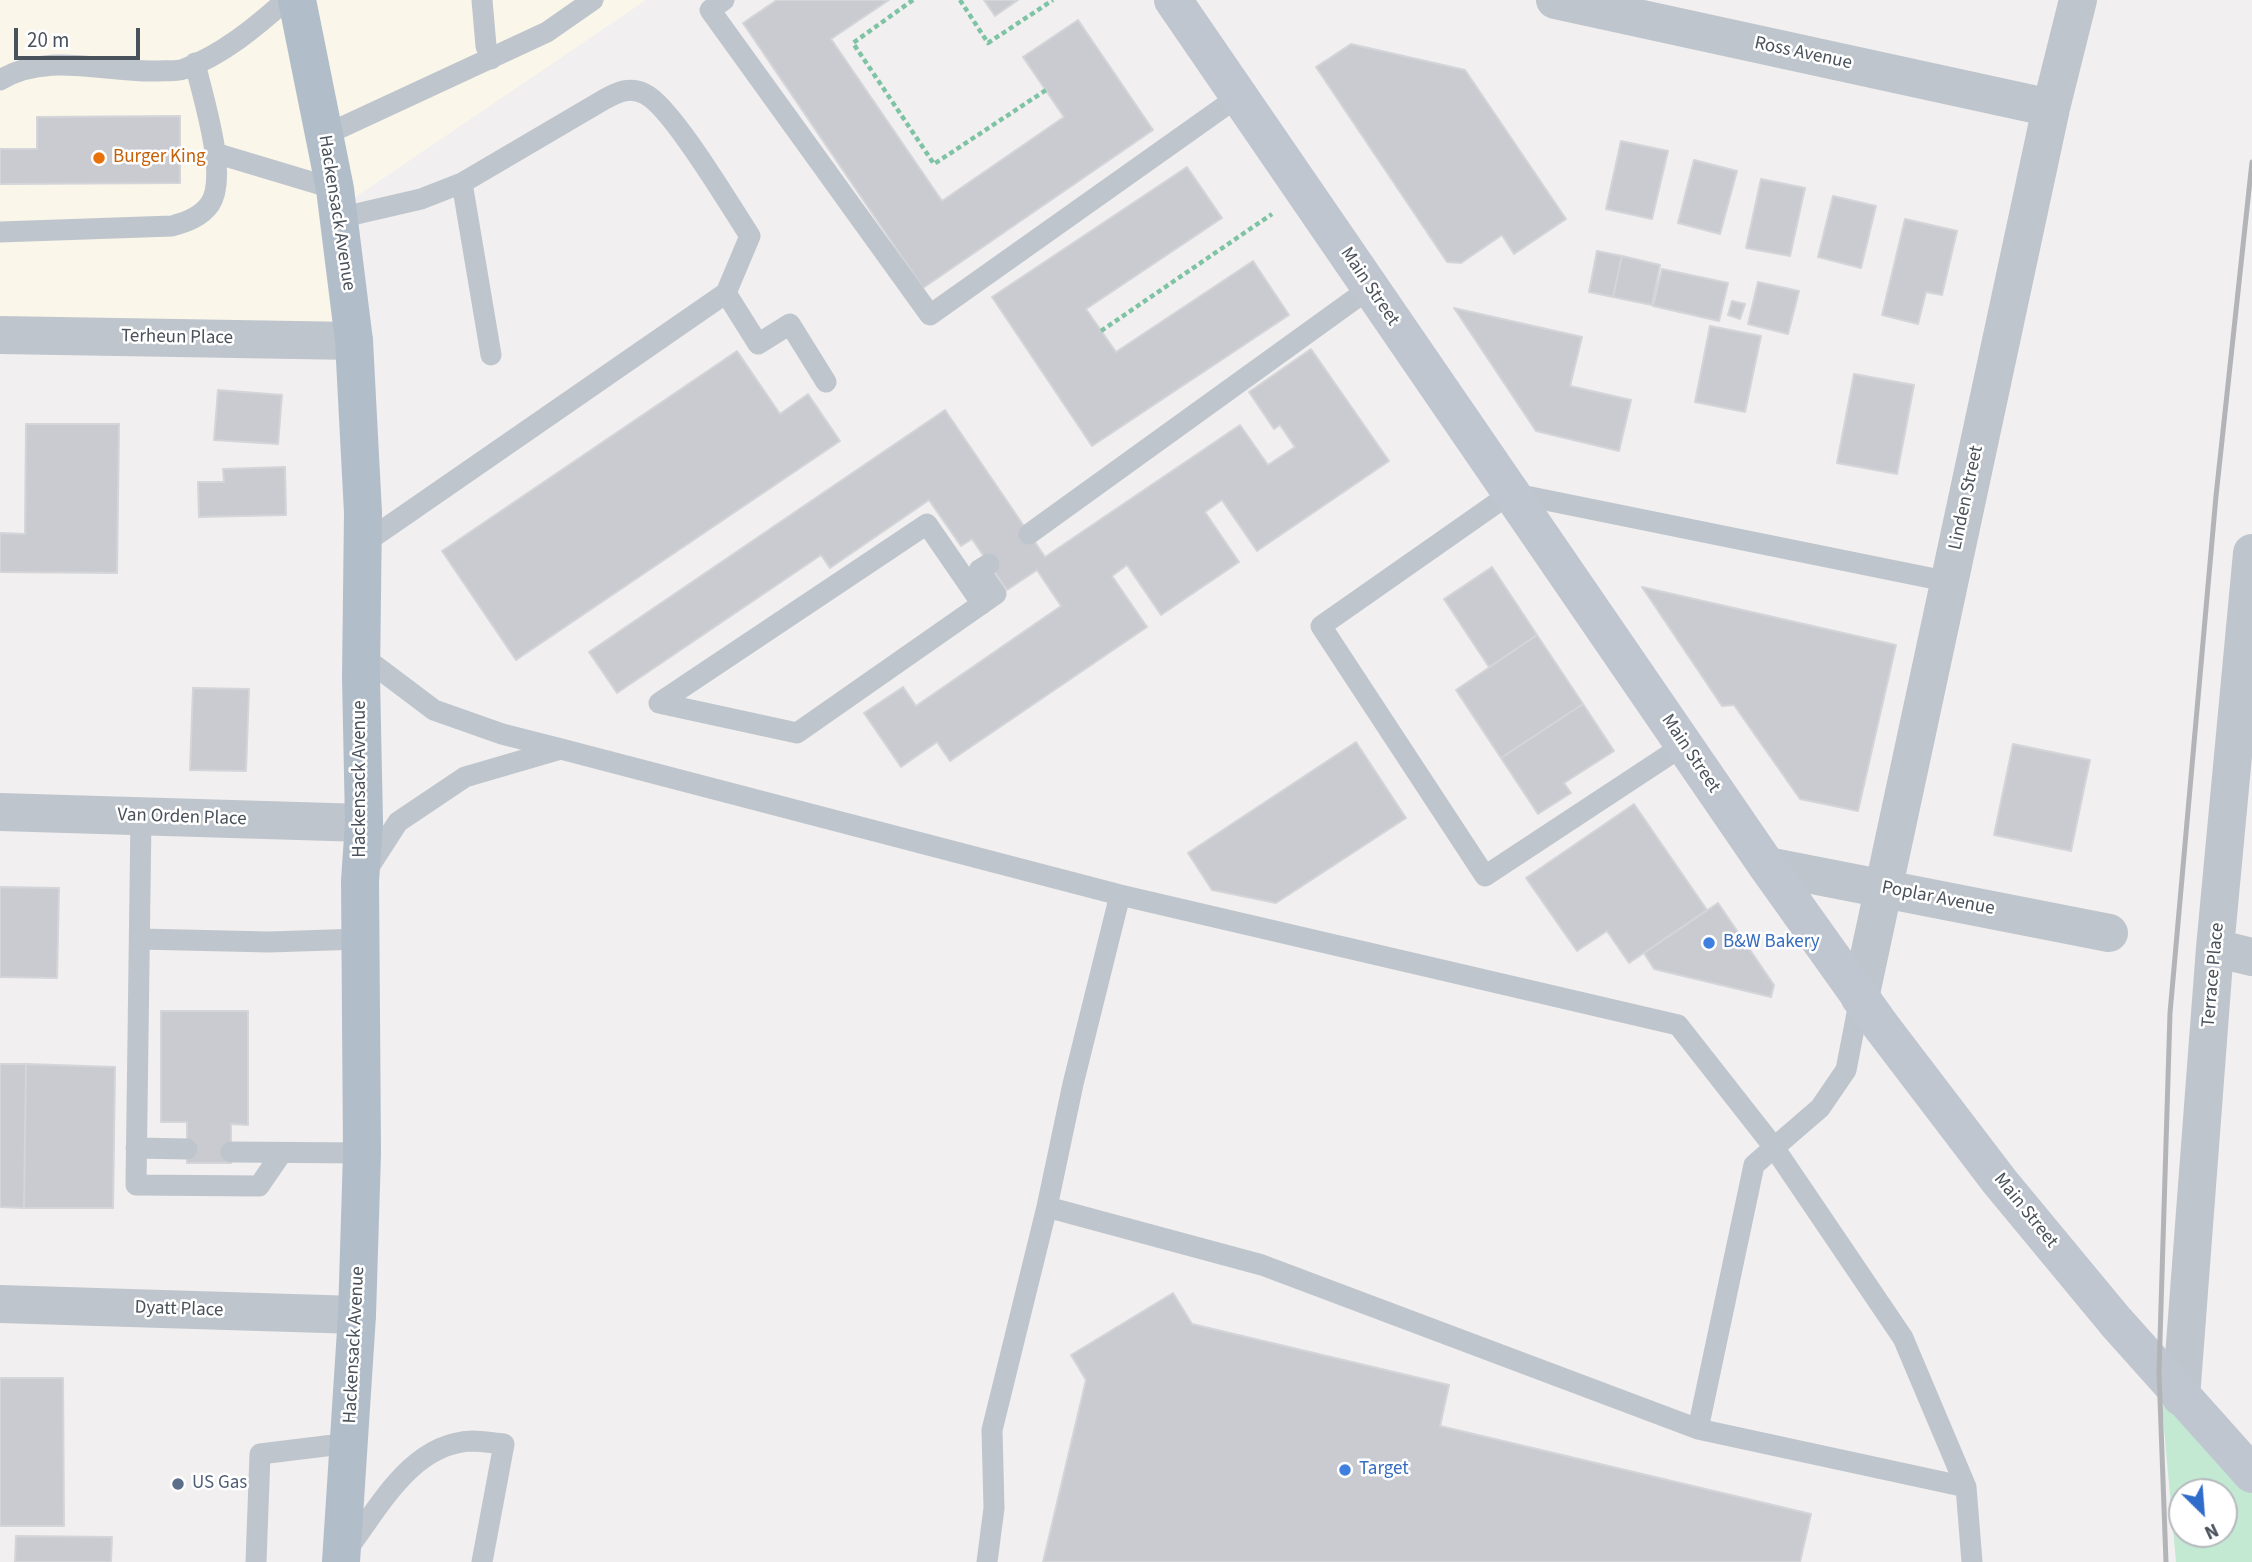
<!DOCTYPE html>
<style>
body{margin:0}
#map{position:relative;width:2252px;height:1562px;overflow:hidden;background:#f1efef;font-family:"Source Sans 3",sans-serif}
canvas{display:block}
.north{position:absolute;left:2168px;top:1478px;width:70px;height:70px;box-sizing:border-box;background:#fff;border:2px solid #b6b9bd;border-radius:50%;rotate:155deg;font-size:19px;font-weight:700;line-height:28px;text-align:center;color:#49515a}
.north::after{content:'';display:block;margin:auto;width:24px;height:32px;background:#306cca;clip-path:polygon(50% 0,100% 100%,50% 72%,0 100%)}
.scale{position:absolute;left:14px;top:28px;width:126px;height:32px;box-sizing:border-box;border:4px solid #49515a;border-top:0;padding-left:9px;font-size:21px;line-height:24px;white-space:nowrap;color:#49515a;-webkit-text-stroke:5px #fff;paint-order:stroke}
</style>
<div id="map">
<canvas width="2252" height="1562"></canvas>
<div class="north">N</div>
<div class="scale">20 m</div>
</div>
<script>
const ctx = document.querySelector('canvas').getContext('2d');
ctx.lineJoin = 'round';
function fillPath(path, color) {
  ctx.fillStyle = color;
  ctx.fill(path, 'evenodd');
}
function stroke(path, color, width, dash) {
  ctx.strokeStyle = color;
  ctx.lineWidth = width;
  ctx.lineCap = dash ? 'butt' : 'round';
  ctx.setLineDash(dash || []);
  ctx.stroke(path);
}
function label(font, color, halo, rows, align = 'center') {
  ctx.font = font + ' "Source Sans 3",sans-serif';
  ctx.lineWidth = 5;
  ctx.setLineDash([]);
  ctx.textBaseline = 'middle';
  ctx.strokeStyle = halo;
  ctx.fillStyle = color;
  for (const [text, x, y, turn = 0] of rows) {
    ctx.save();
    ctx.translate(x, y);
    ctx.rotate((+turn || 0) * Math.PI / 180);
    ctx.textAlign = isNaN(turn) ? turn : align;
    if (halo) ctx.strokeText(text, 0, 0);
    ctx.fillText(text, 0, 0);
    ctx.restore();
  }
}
const commercial = new Path2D(`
 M 0,0 L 646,0 L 338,209 L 354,341 L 0,335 Z`);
const green = new Path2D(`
 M 2159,1372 L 2252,1474 L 2252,1562 L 2176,1562 ZM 2182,1492 L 2224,1492 L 2224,1534 L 2182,1534 Z`);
const building = new Path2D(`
 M 777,0 L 889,0 L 831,39 L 942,201 L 1064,117 L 1023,57 L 1078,20 L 1153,130 L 923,288 L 743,23 Z
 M 984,0 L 1018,0 L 995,16 Z
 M 1351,44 L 1465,70 L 1566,219 L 1514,254 L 1502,235 L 1461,263 L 1447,262 L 1316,67 Z
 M 180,116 L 180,183 L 0,184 L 0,149 L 37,149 L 37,117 Z
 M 1621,141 L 1668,151 L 1652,219 L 1606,209 Z
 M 1694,160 L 1737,171 L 1720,234 L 1678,223 Z
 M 1187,167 L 1222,218 L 1086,309 L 1116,352 L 1253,261 L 1289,315 L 1092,446 L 992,297 Z
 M 1761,179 L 1805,188 L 1790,256 L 1746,248 Z
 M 1833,196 L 1876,206 L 1861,268 L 1818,257 Z
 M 1905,219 L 1957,231 L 1942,295 L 1926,292 L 1918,324 L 1882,315 Z
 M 1597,251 L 1622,256 L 1613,297 L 1589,292 Z
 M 1622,256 L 1660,265 L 1652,305 L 1613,297 Z
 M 1662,269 L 1728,283 L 1719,321 L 1653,306 Z
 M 1758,282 L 1799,291 L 1788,334 L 1748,324 Z
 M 1732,301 L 1745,304 L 1740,319 L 1728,315 Z
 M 1454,308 L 1582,337 L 1570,386 L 1631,400 L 1619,451 L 1536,431 Z
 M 1710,326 L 1761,336 L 1745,412 L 1695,402 Z
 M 1311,349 L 1389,461 L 1257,551 L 1222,500 L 1205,512 L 1239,562 L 1161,615 L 1127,565 L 1112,576 L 1147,627 L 950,761 L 937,742 L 901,767 L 864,713 L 903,687 L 916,706 L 1061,606 L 1037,570 L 1007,590 L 972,539 L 961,546 L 929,500 L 830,568 L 821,555 L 617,693 L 589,652 L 945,410 L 1045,557 L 1240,425 L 1268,465 L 1295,447 L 1280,425 L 1274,429 L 1249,392 Z
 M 737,351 L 780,414 L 808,394 L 840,441 L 516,660 L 442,551 Z
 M 1854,374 L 1914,385 L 1897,474 L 1837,463 Z
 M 218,390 L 282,395 L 278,444 L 214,440 Z
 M 26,424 L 119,424 L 117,573 L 0,572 L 0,533 L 25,534 Z
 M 285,467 L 286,515 L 199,517 L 198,482 L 224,482 L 223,469 Z
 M 1492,567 L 1537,635 L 1489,667 L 1444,599 Z
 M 1642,587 L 1896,645 L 1858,811 L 1800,799 L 1734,705 L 1722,706 Z
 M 1537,635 L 1583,704 L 1501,758 L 1456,690 Z
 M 193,688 L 249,689 L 246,771 L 190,770 Z
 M 1583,704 L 1614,751 L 1564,783 L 1571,793 L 1538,814 L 1501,758 Z
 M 1356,742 L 1406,818 L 1276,903 L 1212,890 L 1188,853 Z
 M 2013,744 L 2090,760 L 2071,851 L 1994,835 Z
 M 1634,804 L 1707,910 L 1629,963 L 1607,931 L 1577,951 L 1526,878 Z
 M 0,887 L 59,888 L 57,978 L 0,977 Z
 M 1718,903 L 1774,985 L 1771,997 L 1654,969 L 1644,953 Z
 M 161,1011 L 248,1011 L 248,1125 L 231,1124 L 231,1163 L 187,1163 L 187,1122 L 161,1122 Z
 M 0,1064 L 26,1064 L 24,1208 L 0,1207 Z
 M 26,1064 L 115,1067 L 113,1208 L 24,1208 Z
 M 1173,1293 L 1192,1324 L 1449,1385 L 1440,1426 L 1811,1514 L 1800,1562 L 1043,1562 L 1086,1380 L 1071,1355 Z
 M 0,1378 L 63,1378 L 64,1526 L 0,1526 Z
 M 16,1536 L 112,1537 L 111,1562 L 15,1562 Z`);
const path = new Path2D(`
 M 913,0 L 853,43 L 934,164 L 1046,90
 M 960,0 L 988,43 L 1053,0
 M 1101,331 L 1272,214`);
const lane = new Path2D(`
 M 482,0 L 486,46 L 491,59
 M 724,0 L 710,10 L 930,315 L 1239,96
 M 0,80 C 47,51 106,73 157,71 C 166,70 176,72 184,69 C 222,55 256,27 286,0
 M 325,135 L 547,32 L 593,0
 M 215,153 L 335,189
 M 462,183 L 491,355
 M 339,218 L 421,199 L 462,183 L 605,99 C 618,92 630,86 645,94 C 671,106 731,207 750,236 L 726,293 L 363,544
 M 0,232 L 172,226 C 186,222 201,217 210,204 C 229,176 202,95 195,63
 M 726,293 L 758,344 L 790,324 L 826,382
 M 1029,534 L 1370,288
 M 361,655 L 434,710 L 502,734 L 561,749 L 465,777 L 398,822 L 367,870
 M 659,703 L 797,733 L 996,594 L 979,570 L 989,564
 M 659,703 L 927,524 L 982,604
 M 1684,745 L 1485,876 L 1321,626 L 1511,493 L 1950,582
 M 561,749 L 1120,895
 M 141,816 L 136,1185 L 259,1186 L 281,1154
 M 140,939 L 269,942 L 361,939
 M 136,1148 L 187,1149
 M 231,1152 L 362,1153
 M 1698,1429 L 1754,1165 L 1820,1108 L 1846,1070 L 1860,998
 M 1966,1487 L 1903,1338 L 1773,1146 L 1678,1025 L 1120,895 L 1073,1084 L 1047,1207 L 1262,1265 L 1698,1429 L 1966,1487 L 1972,1562
 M 346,1551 C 379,1508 411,1443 472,1441 C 482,1441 493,1443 504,1444 L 482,1562
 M 256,1562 L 260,1454 L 350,1443
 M 987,1562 L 994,1508 L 992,1430 L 1047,1207`);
const street = new Path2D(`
 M 1555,0 L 2051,108
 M 0,335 L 354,341
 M 0,812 L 364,823
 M 1767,866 L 2109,933
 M 2215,948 L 2252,957
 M 1860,998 L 2051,108 L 2078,0
 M 0,1304 L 357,1315
 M 2181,1397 L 2215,948 L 2252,553`);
const secondary = new Path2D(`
 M 1173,0 L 1767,866 L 1881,1026 L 2000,1182 L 2116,1322 L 2252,1474`);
const primary = new Path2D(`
 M 297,0 L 335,189 L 354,341 L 363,513 L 361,677 L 364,823 L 360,881 L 362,1153 L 357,1315 L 341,1562`);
const rail = new Path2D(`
 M 2166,1562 L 2159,1372 L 2170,1013 L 2216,496 L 2252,162`);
const markers = [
 [99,158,7,"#e8710a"],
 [1709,943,7,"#3f7fe0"],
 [1345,1470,7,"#3f7fe0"],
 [178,1484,7,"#5c6f8a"]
];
const streetNames = [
 ["Ross Avenue",1803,54,12],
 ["Hackensack Avenue",336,213,81],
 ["Main Street",1369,287,56],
 ["Terheun Place",177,338,1],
 ["Linden Street",1967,498,-78],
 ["Main Street",1690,754,56],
 ["Hackensack Avenue",361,779,-90],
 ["Van Orden Place",182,818,2],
 ["Poplar Avenue",1938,899,11],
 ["Terrace Place",2214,975,-85],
 ["Main Street",2025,1211,51],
 ["Dyatt Place",179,1310,2],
 ["Hackensack Avenue",355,1345,-87]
];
const foodNames = [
 ["Burger King",113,158]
];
const shopNames = [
 ["B&W Bakery",1723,943],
 ["Target",1359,1470]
];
const serviceNames = [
 ["US Gas",192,1484]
];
fillPath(commercial, '#faf6ea');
fillPath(green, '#c3e9d3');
fillPath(building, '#c9cbd1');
stroke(building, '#d4d5d9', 2);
stroke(path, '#7fc3a5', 4.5, [5, 3.5]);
stroke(lane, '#bfc5cc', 21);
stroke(street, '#bfc5cc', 38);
stroke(secondary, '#bfc6d0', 38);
stroke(primary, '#b2bdca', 38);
stroke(rail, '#b2b4b8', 5);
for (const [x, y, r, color] of markers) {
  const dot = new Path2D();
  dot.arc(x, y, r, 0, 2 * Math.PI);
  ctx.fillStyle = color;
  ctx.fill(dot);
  stroke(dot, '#fff', 2.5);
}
label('19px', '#49515a', '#fff', streetNames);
label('19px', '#c56008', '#fff', foodNames, 'left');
label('19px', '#366cbe', '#fff', shopNames, 'left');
label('19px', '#4e5e75', '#fff', serviceNames, 'left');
</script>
